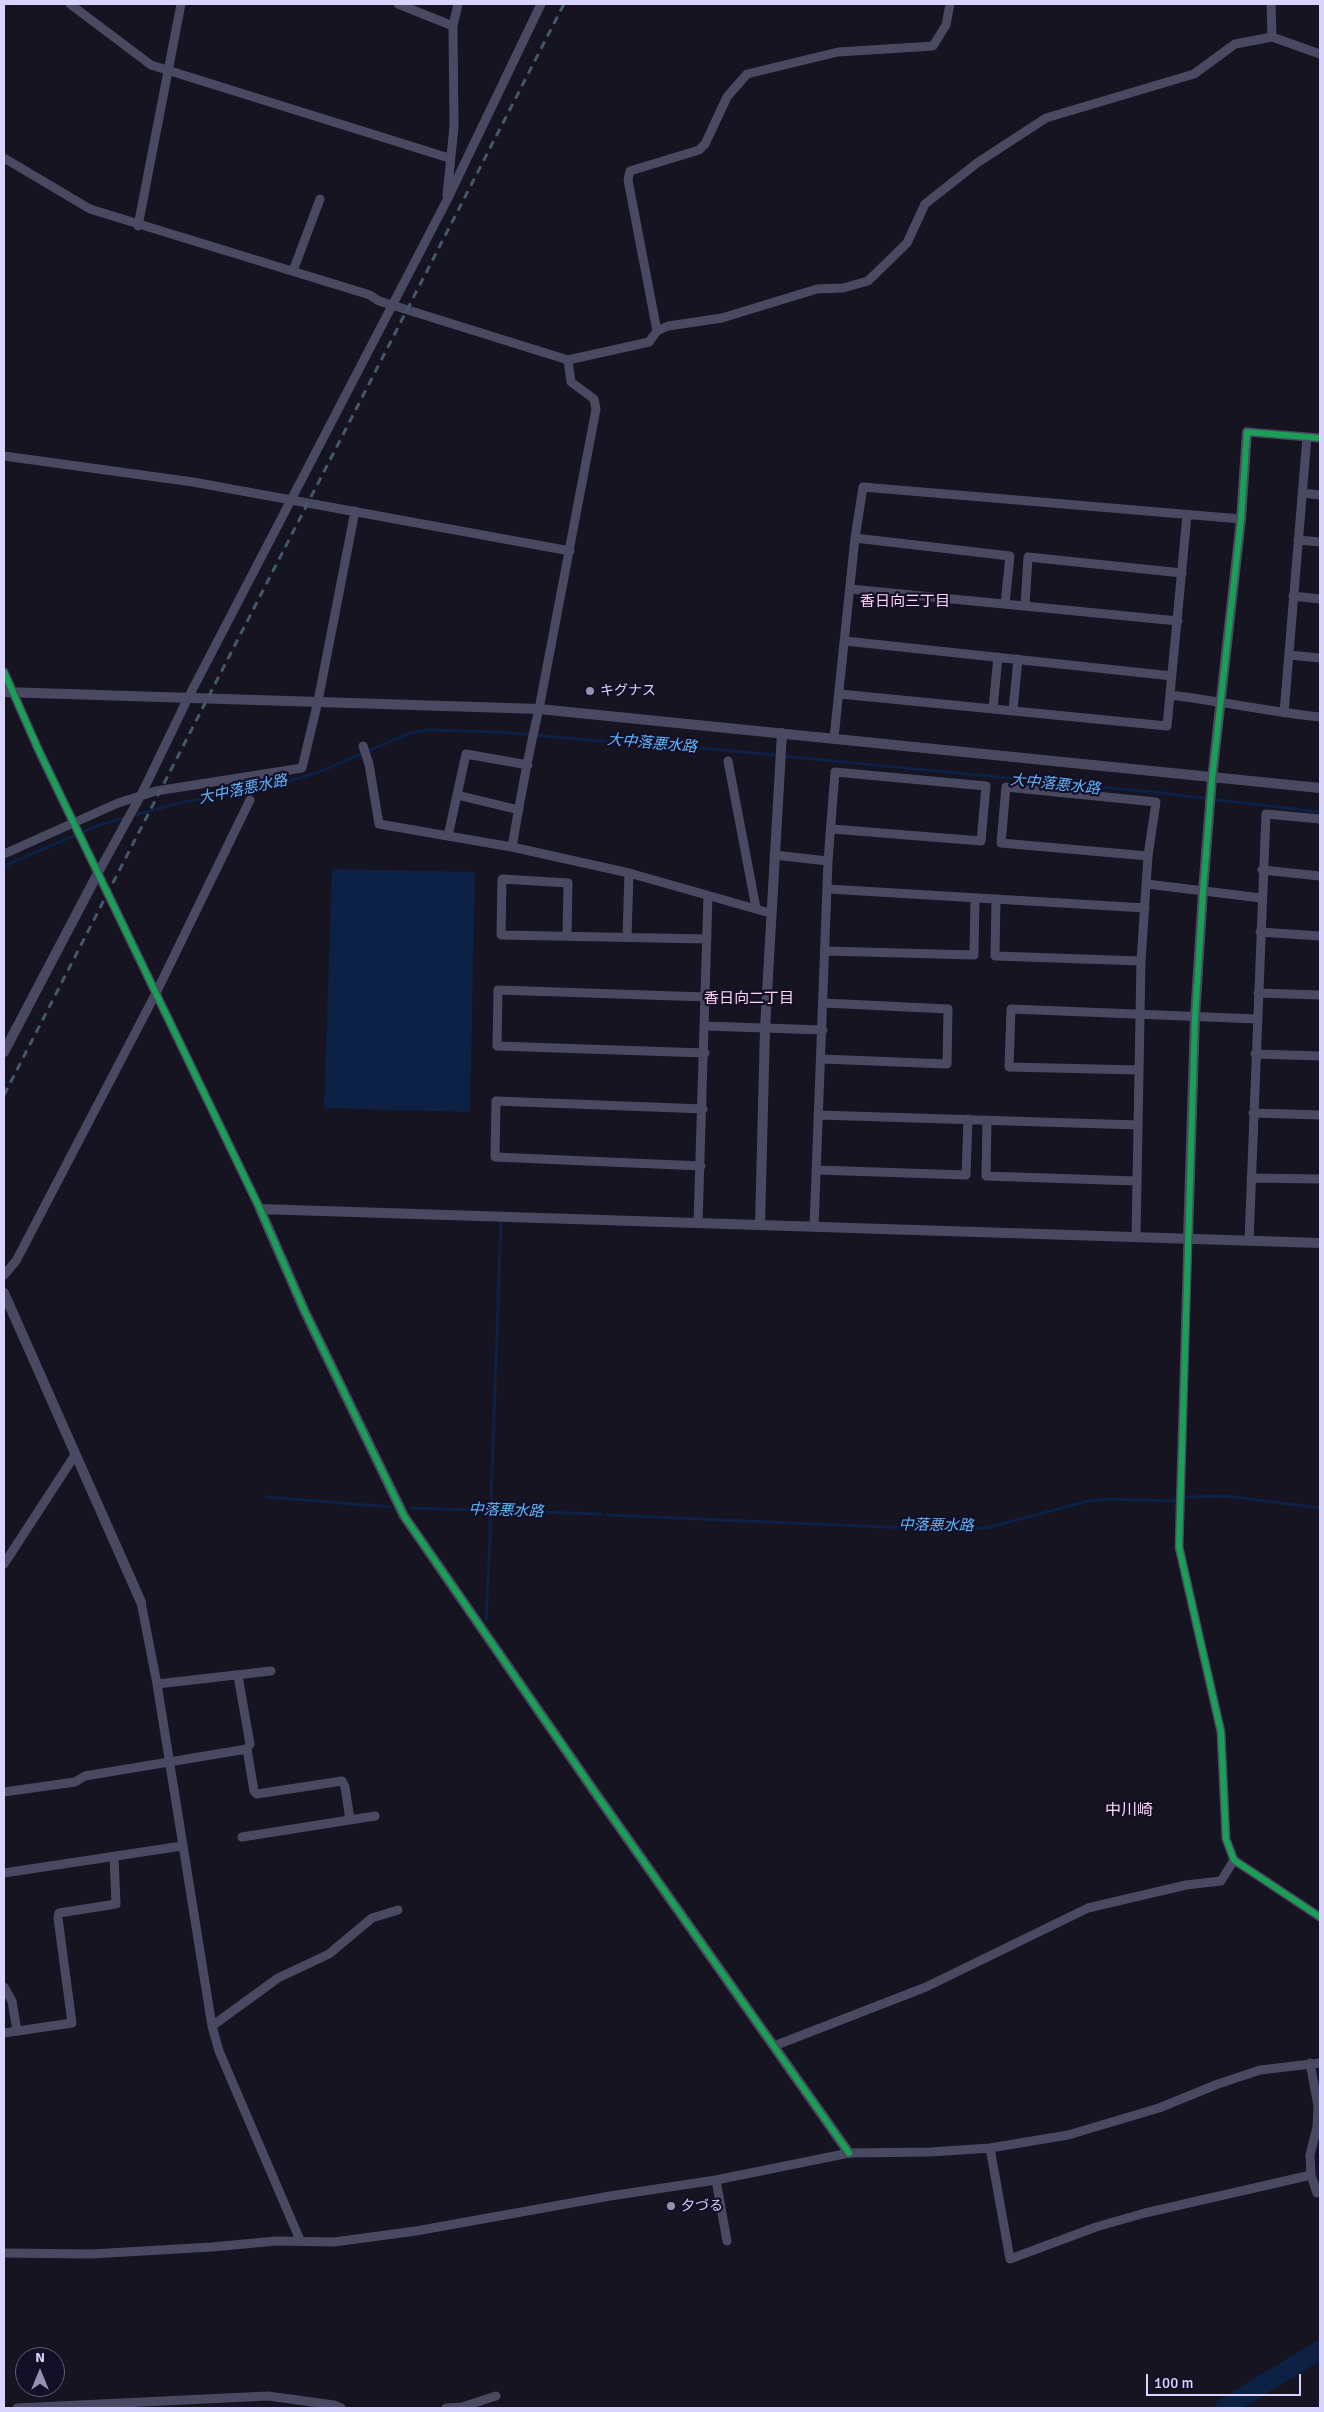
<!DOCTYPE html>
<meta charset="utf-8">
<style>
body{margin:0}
#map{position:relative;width:1324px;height:2412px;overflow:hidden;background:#161421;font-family:Signika,sans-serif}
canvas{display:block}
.frame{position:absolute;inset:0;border:5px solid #d9d4ff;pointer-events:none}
.north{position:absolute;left:15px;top:2347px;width:50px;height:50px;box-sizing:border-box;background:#130f26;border:1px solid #625e7d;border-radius:50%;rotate:0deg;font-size:14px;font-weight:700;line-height:20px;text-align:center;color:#d9d4ff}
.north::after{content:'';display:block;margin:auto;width:18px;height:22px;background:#9591b1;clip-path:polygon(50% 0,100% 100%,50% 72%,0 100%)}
.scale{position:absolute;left:1146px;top:2374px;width:155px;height:22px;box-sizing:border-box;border:2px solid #d9d4ff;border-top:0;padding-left:6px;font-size:15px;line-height:18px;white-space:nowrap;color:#d9d4ff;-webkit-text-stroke:4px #130f26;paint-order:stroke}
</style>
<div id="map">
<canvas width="1324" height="2412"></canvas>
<div class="frame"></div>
<div class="north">N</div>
<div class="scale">100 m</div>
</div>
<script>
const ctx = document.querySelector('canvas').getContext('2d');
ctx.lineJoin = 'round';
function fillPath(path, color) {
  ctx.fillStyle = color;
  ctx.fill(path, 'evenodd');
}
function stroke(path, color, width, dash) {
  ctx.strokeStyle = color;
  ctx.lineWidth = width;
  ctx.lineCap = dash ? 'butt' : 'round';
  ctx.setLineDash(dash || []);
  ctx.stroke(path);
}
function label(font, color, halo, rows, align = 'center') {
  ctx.font = font + ' Signika,"Noto Sans JP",sans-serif';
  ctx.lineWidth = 4.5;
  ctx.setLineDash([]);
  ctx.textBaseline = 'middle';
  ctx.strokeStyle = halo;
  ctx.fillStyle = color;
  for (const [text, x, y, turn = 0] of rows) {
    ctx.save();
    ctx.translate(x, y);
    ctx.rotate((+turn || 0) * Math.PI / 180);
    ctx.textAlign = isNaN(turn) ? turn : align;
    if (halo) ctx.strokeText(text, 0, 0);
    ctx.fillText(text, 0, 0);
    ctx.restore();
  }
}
const water = new Path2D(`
 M 332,869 L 475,872 L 470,1112 L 324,1108 Z`);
const stream = new Path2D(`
 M 4,866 L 99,825 L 179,803 L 290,781 L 319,772 L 410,733 L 427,730 L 500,732 L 647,745 L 680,746 L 1152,792 L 1320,812
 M 267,1497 L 391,1507
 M 491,1499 L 501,1222
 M 411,1508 L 601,1514
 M 608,1515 L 884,1527 L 972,1529 L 990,1527 L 1088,1501 L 1108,1499 L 1173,1501 L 1190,1497 L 1226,1496 L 1320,1508
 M 486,1620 L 491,1516`);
const river = new Path2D(`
 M 1224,2408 L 1320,2350`);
const minor = new Path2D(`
 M 70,4 L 151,65 L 449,158
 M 398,4 L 453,26 L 458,4
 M 1271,4 L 1272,37
 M 4,158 L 90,209 L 370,295 L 379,301 L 568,360 L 649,342 L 657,331 L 668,326 L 722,318 L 817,289 L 843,288 L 868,281 L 907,243 L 925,204 L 977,163 L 1046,118 L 1194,74 L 1235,44 L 1272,37 L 1320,54
 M 447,195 L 454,127 L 453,26
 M 138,226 L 181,4
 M 293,271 L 320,199
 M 657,331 L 628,180 L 630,171 L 699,150 L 705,144 L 727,97 L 747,74 L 838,52 L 933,46 L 946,25 L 950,4
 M 1247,432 L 1320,438
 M 4,456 L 193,482 L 570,551
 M 1302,493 L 1320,495
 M 855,538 L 1010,556 L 1005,604
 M 1298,540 L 1320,542
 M 850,589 L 1178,621
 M 1293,596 L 1320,599
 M 1025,606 L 1028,557 L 1182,573
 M 845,641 L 1172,676
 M 1289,655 L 1320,658
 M 4,672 L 39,751 L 260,1209
 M 840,694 L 1167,726 L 1187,515
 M 1170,695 C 1221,701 1270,712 1320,717
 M 993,708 L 998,657
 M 1013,710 L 1018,659
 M 1284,713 L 1307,437
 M 834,738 L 855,538 L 863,487 L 1241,519
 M 363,746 L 369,764 L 379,824 L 448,836
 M 728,761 L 756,908
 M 528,765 L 466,754 L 448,836 L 512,847 C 520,801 528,754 539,709 L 596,409 L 594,399 L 571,382 L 568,360
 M 457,795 L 519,810
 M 512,847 L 629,873 L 770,913
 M 4,854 L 118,803 L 156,791 L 302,768 L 318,701 L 355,511
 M 774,855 L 828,861
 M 1262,870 L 1320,876
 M 98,873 L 141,795 L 188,698 L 447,200 L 541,4
 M 1147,884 L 1261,898
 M 828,889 L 1145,908
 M 996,899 L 995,956 L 1141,961
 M 1260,932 L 1320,936
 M 567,935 L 568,883 L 502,879 L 501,935 L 707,939
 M 627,937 L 629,873
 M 826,951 L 974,955 L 975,898
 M 1258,993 L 1320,995
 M 705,1026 L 823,1030
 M 705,1053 L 497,1046 L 498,990 L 706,997
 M 1255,1054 L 1320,1056
 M 822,1059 L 947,1064 L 948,1009 L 824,1003
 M 1138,1070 L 1009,1067 L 1011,1009 L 1257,1019
 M 1253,1113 L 1320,1115
 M 819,1115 L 1138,1125
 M 987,1120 L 986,1176 L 1136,1181
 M 701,1166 L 495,1157 L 496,1101 L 703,1109
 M 817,1170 L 966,1175 L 968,1119
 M 1251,1178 L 1320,1179
 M 698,1223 L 708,896
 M 814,1227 L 828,861 L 835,772 L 986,786 L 981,841 L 832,829
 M 1136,1237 L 1141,961 L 1148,856 L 1001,843 L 1006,787 L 1156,802 L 1148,856
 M 1188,1239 L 1179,1547 L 1221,1732 L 1226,1839 L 1234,1860 L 1320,1917
 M 1249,1241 L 1266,814 L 1320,819
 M 4,1275 L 16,1261 L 156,993 L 250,800
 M 4,1564 L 75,1455
 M 141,1602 L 157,1684 L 212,2026 L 219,2051 L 300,2240
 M 157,1684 L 271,1671
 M 247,1749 L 254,1791 L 257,1794 L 342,1781 L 345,1787 L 350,1820
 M 4,1792 L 75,1782 L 85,1776 L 247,1749 L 250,1744 L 238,1676
 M 242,1837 L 375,1816
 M 4,1873 L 182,1846
 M 4,1987 L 12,2001 L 17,2031
 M 212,2026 L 278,1978 L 329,1954 L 372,1918 L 398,1910
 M 4,2033 L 72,2023 L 58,1918 L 59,1913 L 116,1904 L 114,1857
 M 774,2046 L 926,1987 L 1088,1908 L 1186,1885 L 1221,1881 L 1234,1860
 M 1310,2063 L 1318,2106 L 1317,2127 L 1310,2155 L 1311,2175
 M 990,2148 L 1010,2259 L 1096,2227 L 1145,2213 L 1311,2175 L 1317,2193 L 1320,2192
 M 716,2180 L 727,2241
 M 4,2253 L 91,2254 L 212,2247 L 276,2241 L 334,2242 L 416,2231 L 610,2196 L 716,2180 L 849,2153 L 931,2152 L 990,2148 L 1068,2135 L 1159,2108 L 1218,2084 L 1260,2070 L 1320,2063
 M 17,2408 L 268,2396 L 334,2405 L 341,2408
 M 446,2408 L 462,2407 L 496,2396`);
const tertiary = new Path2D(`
 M 4,692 L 539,709 L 1320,788
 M 4,1052 L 98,873
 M 760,1225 L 765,1028 L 782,733
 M 1188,1239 L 1195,1017 L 1203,891 L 1212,779 L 1241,519 L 1247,432
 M 4,1293 L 141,1602
 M 849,2153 L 594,1791 L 404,1516 L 305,1312 L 260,1209 L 1320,1243`);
const rail = new Path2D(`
 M 4,1095 L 564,4`);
const cycleway = new Path2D(`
 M 1320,438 L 1247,432 L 1241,519 L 1212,779 L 1203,891 L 1195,1017 L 1179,1547 L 1221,1732 L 1226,1839 L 1234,1860 L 1320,1917
 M 4,672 L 39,751 L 260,1209 L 305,1312 L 404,1516 L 594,1791 L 849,2153`);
const markers = [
 [590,691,5,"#9591b1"],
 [671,2206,5,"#9591b1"]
];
const poiNames = [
 ["キグナス",600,691],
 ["夕づる",681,2206]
];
const neighbourhoodNames = [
 ["香日向三丁目",905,602],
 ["香日向二丁目",749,999]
];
const waterNames = [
 ["大中落悪水路",652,744,5],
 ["大中落悪水路",1055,785,6],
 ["大中落悪水路",243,790,-12],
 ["中落悪水路",506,1511,2],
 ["中落悪水路",936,1526,1]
];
const quarterNames = [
 ["中川崎",1129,1811]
];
fillPath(water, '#0d2144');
stroke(stream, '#0d2144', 3);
stroke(river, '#0d2144', 19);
stroke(minor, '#4a4962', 9);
stroke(tertiary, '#4a4962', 10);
stroke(rail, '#43596b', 3, [8, 6]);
stroke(cycleway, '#1a9f57', 6);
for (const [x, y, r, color] of markers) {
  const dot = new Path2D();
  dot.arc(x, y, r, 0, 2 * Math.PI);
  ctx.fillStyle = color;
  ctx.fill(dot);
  stroke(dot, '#130f26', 2);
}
label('14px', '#d9d4ff', '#130f26', poiNames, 'left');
label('15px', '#ffd6f0', '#130f26', neighbourhoodNames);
label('italic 15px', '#62b6ff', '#130f26', waterNames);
label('16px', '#ffd6f0', '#130f26', quarterNames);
</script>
